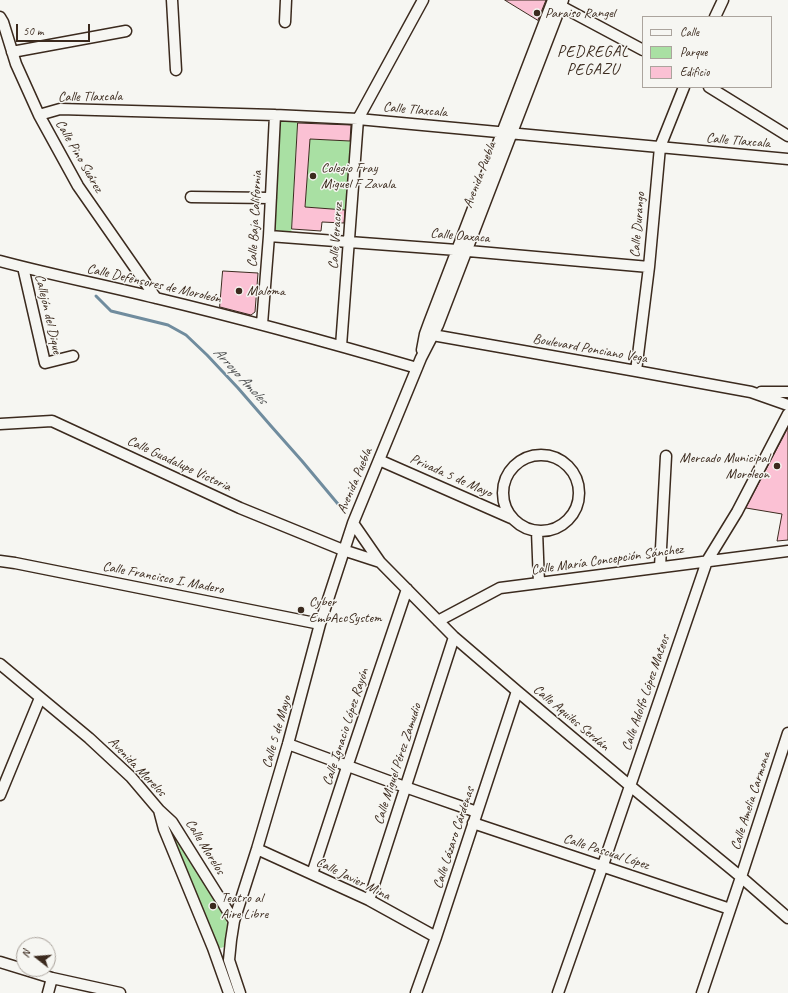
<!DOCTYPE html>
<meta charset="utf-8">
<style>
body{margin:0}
#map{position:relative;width:788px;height:993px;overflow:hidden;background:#f6f6f2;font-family:Caveat,sans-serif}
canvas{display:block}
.legend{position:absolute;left:642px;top:16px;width:130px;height:72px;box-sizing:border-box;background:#f6f6f2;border:1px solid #aba49d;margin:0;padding:5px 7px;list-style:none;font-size:12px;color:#3b2a1e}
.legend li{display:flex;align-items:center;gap:8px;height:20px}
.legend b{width:20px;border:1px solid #aba49d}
.north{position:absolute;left:16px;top:937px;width:40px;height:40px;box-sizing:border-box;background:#f6f6f2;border:1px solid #aba49d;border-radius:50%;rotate:287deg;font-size:11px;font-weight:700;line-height:16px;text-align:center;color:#3b2a1e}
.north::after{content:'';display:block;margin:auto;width:14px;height:18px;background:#3b2a1e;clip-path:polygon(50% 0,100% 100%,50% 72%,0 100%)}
.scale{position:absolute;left:16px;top:24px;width:74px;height:18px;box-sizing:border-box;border:2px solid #3b2a1e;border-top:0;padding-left:5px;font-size:12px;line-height:14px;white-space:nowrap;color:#3b2a1e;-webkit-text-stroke:3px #f6f6f2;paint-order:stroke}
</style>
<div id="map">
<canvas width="788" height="993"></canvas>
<ul class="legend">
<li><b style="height:5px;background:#f6f6f2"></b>Calle</li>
<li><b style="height:11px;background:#a9e0a3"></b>Parque</li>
<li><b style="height:11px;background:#fbc1d4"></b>Edificio</li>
</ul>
<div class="north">N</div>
<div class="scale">50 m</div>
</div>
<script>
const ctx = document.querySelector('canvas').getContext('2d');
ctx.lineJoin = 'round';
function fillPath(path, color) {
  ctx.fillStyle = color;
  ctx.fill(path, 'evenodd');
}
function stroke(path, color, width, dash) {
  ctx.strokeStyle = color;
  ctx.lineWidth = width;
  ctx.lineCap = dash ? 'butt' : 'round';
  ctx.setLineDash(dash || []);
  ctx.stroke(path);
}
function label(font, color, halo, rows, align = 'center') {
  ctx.font = font + ' Caveat,sans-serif';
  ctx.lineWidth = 3;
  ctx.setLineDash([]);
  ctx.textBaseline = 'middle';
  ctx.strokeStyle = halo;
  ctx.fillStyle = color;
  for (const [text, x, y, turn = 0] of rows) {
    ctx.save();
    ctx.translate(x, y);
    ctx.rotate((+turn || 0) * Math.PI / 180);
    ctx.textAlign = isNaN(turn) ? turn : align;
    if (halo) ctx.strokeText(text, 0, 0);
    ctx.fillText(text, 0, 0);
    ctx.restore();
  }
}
const green = new Path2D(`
 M 275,115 L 298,116 L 291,238 L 269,236 Z
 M 310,139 L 357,141 L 352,211 L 305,207 Z
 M 169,824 L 226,919 L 230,938 L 226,946 L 221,948 L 214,946 L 206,928 L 174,840 Z`);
const stream = new Path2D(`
 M 96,296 L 111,311 L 168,325 L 186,335 L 207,355 L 238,388 L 271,426 L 302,461 L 343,510`);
const building = new Path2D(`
 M 505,0 L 546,0 L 538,20 Z
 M 298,123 L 351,125 L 350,141 L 310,139 L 305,207 L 345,210 L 344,223 L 322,222 L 321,231 L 292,229 Z
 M 223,271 L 258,273 L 255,312 L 251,315 L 220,307 Z
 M 788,428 L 788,540 L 777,541 L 782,514 L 746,508 Z`);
const minor = new Path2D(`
 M 172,0 L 176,70
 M 555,3 L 643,50
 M 0,17 L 3,22 L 16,64 L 39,115 L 78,186 L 156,298
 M 715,17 L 723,0
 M 285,22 L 286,0
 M 12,52 L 126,31
 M 709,87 L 788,136
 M 39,115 L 60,109 L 275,115 L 358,119 L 788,159
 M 191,197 L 271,198
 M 269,236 L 349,242 L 457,250 L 649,267
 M 0,261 C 52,275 104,285 156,298 C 244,319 331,343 417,368
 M 23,267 L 45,363 L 73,356
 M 262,324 L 269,236 L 275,115
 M 427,334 L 636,371 L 751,392 L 788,405
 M 341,346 L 358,119 L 423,0
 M 422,350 L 425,334 L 429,323 L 553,0
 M 636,371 L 649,267 L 660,147 L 684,87
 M 761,392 L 788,392
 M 0,424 L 52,421 L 240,508 L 343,550 L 380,562
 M503 493a38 38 0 1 1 76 0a38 38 0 1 1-76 0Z
 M 379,460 L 511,518
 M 353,523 L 380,562 L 454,637 L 517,691 L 629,785 L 741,877 L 788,918
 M 537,531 L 539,583
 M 0,561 L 15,563 L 320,624
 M 660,567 L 666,456
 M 438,621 L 500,588 L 788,551
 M 0,664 L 89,738 L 131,777 L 159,810 L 164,829 L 213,948 L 229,993
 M 288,744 L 405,787 L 477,812
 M 0,795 L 40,698
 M 159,810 L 172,822 L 234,921
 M 473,823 L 730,909
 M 257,849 L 369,900 L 436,937
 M 312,874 L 347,767 L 407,589
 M 369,900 L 454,637
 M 0,962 L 52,978 L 120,993
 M 48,993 L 52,978
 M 240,993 L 229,960 L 231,940 L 234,921 L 257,849 L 288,744 L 320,624 L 353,523 L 421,358 L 438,325 L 563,0
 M 416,993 L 436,937 L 517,691
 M 558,993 L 603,865 L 707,561 L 737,512 L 788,414
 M 702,993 L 741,877 L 788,733`);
const markers = [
 [537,13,4,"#3b2a1e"],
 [313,176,4,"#3b2a1e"],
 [239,291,4,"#3b2a1e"],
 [777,466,4,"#3b2a1e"],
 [301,610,4,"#3b2a1e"],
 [213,906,4,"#3b2a1e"]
];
const poiNames = [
 ["Paraiso Rangel",545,13],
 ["Colegio Fray",321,168],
 ["Miguel F Zavala",321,184],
 ["Maloma",247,291],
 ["Mercado Municipal",769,458,"right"],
 ["Moroleon",769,474,"right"],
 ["Cyber",309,602],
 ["EmbAccSystem",309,618],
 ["Teatro al",221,898],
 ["Aire Libre",221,914]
];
const streetNames = [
 ["Calle Tlaxcala",90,97,-1],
 ["Calle Tlaxcala",415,110,5],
 ["Calle Tlaxcala",738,141,5],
 ["Calle Pino Suárez",79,156,60],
 ["Avenida Puebla",480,175,-69],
 ["Calle Baja California",255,219,-87],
 ["Calle Durango",638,225,-85],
 ["Calle Veracruz",336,236,-86],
 ["Calle Oaxaca",460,236,5],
 ["Calle Defensores de Moroleón",154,284,13],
 ["Callejón del Dique",48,314,77],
 ["Boulevard Ponciano Vega",590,349,10],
 ["Calle Guadalupe Victoria",179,464,25],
 ["Privada 5 de Mayo",451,476,24],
 ["Avenida Puebla",355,481,-67],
 ["Calle María Concepción Sánchez",607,560,-8],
 ["Calle Francisco I. Madero",163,578,11],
 ["Calle Adolfo López Mateos",646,693,-71],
 ["Calle Aquiles Serdán",571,718,40],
 ["Calle Ignacio López Rayón",346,727,-72],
 ["Calle 5 de Mayo",277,732,-74],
 ["Calle Miguel Pérez Zamudio",398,764,-72],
 ["Avenida Morelos",137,767,46],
 ["Calle Amelia Carmona",751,801,-72],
 ["Calle Lázaro Cárdenas",454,838,-72],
 ["Calle Morelos",205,847,58],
 ["Calle Pascual López",606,852,18],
 ["Calle Javier Mina",353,879,26]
];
const waterNames = [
 ["Arroyo Amoles",240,376,47]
];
const quarterNames = [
 ["PEDREGAL",593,52],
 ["PEGAZU",593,70]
];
fillPath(green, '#a9e0a3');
stroke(stream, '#708c9e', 3);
fillPath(building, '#fbc1d4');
stroke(building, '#3b2a1e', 1);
stroke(minor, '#3b2a1e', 13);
stroke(minor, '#f6f6f2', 10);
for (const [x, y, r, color] of markers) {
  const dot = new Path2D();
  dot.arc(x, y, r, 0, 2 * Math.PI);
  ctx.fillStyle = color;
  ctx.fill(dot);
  stroke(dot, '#f6f6f2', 1.5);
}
label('14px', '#3b2a1e', '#f6f6f2', poiNames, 'left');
label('14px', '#3b2a1e', '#f6f6f2', streetNames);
label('italic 15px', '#515354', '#f6f6f2', waterNames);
ctx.letterSpacing = '1px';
label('16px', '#3b2a1e', '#f6f6f2', quarterNames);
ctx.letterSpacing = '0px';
</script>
